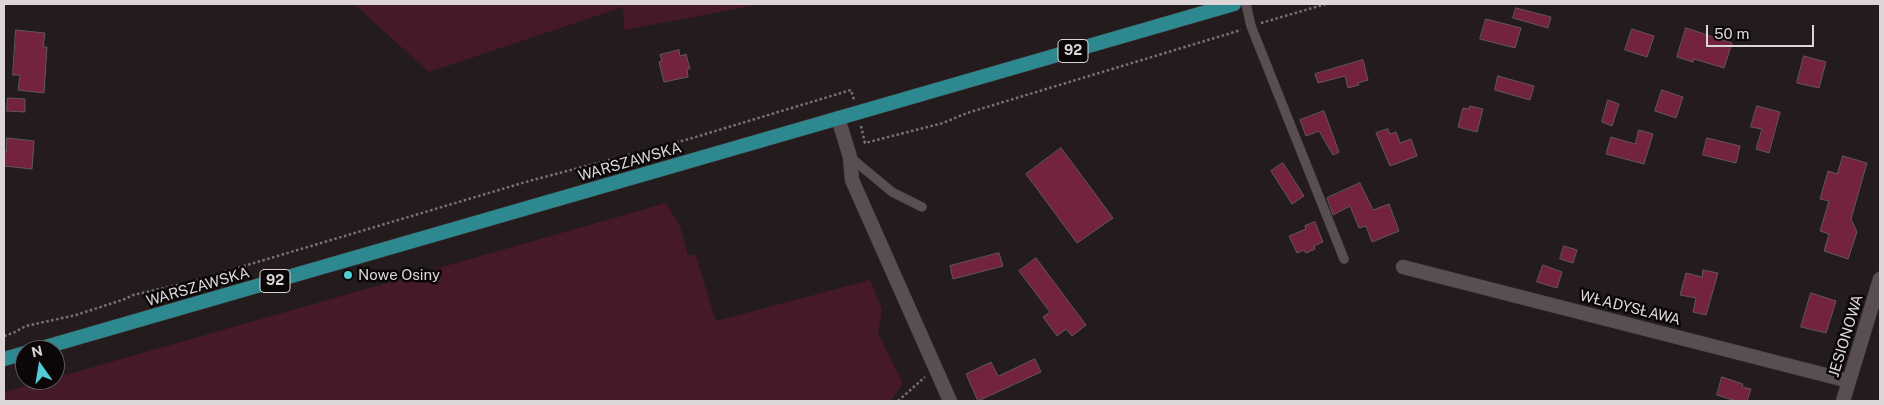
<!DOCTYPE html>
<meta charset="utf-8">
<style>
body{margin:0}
#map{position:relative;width:1884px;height:405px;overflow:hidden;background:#241b1d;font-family:"Public Sans",sans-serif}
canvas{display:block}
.frame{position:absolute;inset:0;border:5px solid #ddd6d8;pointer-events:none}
.north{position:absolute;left:15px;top:340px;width:50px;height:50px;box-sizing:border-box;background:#0b0708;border:1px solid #5f5a5b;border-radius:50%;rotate:347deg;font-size:14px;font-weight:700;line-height:20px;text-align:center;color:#ddd6d8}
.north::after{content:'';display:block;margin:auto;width:18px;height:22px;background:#52ccd5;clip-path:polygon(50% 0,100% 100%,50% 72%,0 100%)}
.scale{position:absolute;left:1706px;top:25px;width:108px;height:22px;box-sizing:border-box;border:2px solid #ddd6d8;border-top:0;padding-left:6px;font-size:15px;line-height:18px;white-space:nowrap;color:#ddd6d8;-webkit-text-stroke:4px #0b0708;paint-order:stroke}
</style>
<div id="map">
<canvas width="1884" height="405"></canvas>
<div class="frame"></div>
<div class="north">N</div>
<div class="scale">50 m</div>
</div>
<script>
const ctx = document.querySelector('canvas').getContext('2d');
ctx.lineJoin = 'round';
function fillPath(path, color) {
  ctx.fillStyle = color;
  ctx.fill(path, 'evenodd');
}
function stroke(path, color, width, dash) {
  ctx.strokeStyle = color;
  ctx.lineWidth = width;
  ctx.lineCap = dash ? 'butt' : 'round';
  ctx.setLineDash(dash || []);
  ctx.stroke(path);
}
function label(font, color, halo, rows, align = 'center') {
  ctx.font = font + ' "Public Sans",sans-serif';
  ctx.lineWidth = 5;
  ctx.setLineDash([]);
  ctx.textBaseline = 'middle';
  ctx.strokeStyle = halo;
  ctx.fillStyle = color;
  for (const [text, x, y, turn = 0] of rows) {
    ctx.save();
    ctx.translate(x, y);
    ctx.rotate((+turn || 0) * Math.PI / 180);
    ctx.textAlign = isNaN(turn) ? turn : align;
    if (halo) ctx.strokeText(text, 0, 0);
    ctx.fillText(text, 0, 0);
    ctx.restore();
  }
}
const green = new Path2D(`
 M 354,4 L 762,4 L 624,30 L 623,7 L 429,72 Z
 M 666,203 L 680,226 L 688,256 L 695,254 L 716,321 L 870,280 L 882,309 L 878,333 L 903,384 L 890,401 L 4,401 L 4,392 L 47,380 L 55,380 L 55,378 Z`);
const building = new Path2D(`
 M 1516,8 L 1551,17 L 1548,28 L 1513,18 Z
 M 1486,19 L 1521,28 L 1515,48 L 1480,39 Z
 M 1686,28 L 1732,43 L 1724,68 L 1694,59 L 1693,62 L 1677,57 Z
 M 1632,29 L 1654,36 L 1647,57 L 1625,50 Z
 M 16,30 L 45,33 L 43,47 L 47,47 L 44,93 L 18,90 L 20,75 L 13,75 Z
 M 679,50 L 680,56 L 686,54 L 690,69 L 687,69 L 688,77 L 664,82 L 659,62 L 662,61 L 660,55 Z
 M 1804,56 L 1826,62 L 1819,88 L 1797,83 Z
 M 1363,60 L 1368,80 L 1358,83 L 1359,85 L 1348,88 L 1345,76 L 1318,83 L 1315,74 Z
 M 1498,76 L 1534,86 L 1530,100 L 1495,90 Z
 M 1662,90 L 1683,97 L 1676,118 L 1655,111 Z
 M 8,98 L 25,99 L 25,112 L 7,111 Z
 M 1608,100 L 1619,104 L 1612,126 L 1602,122 Z
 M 1470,106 L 1483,109 L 1477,132 L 1458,127 L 1463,108 L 1469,109 Z
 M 1757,106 L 1780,112 L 1769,153 L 1756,149 L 1762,129 L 1751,127 Z
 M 1324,111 L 1339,152 L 1333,155 L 1319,131 L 1306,136 L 1300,120 Z
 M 1388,129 L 1390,134 L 1396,132 L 1400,143 L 1411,139 L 1417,156 L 1390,166 L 1376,133 Z
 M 1639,130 L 1653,134 L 1644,164 L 1606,154 L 1611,137 L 1635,144 Z
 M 7,138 L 34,141 L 32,169 L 4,166 L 4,151 L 6,152 Z
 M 1707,138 L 1740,146 L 1736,163 L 1703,155 Z
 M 1061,148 L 1113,218 L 1077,243 L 1026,174 Z
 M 1843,156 L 1867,163 L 1851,219 L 1857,232 L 1848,259 L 1824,251 L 1829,234 L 1820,231 L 1829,201 L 1820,199 L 1828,171 L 1837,174 Z
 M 1283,163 L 1304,196 L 1292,204 L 1271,171 Z
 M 1360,183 L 1373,210 L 1389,204 L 1399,231 L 1372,242 L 1366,226 L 1359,228 L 1350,206 L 1333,215 L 1327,198 Z
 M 1315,222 L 1323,242 L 1314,246 L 1315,249 L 1306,253 L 1304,250 L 1297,253 L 1289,236 L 1306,229 L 1305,226 Z
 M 1564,246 L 1577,250 L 1573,263 L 1560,259 Z
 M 999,253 L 1003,266 L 953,279 L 950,266 Z
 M 1036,258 L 1086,325 L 1072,336 L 1066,329 L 1057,336 L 1043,317 L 1050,312 L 1019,271 Z
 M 1543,265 L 1562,272 L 1557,288 L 1537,282 Z
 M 1703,270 L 1718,273 L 1706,315 L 1693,312 L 1696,298 L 1680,295 L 1686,273 L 1702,277 Z
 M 1811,293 L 1836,301 L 1826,333 L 1801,327 Z
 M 1035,359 L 1041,372 L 978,401 L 966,374 L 991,362 L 998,376 Z
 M 1722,377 L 1743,384 L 1742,387 L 1751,389 L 1747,401 L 1736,401 L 1717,395 Z`);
const path = new Path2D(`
 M 1261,23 L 1326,4
 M 861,126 L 865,143 L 943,123 L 967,113 L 1241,30
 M 4,336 L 13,333 L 26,326 L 76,315 L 125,299 L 133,295 L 187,283 L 529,181 L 689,139 L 851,90 L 854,100
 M 898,401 L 925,377`);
const service = new Path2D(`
 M 1246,4 L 1251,26 L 1344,259
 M 850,157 L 892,192 L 922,207`);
const minor = new Path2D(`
 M 838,118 L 850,157 L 852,180 L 950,401
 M 1403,267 L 1849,381
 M 1843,401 L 1880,279`);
const primary = new Path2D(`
 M 35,350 L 1234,4
 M 4,359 L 25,353`);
const markers = [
 [348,275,5,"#52ccd5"]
];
const shields = [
 [1073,51,30],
 [275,281,30]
];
const shieldNames = [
 ["92",1073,51],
 ["92",275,281]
];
const streetNames = [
 ["WARSZAWSKA",630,162,-16],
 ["WARSZAWSKA",198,287,-16],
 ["WŁADYSŁAWA",1630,308,14],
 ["JESIONOWA",1846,336,-73]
];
const poiNames = [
 ["Nowe Osiny",358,275]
];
fillPath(green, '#461928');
fillPath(building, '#732340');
stroke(building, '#625759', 1);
stroke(service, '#3f3839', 10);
stroke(minor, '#3f3839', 15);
stroke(primary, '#3f3839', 15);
stroke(path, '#797173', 2.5, [2.5, 2.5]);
stroke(service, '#594e50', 9);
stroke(minor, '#594e50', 14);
stroke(primary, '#2e888f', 14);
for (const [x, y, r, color] of markers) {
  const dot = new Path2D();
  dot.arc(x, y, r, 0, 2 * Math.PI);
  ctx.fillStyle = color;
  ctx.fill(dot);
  stroke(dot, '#0b0708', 2);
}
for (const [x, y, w] of shields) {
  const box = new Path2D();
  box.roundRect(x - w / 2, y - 11.5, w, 23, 4);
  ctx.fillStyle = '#0b0708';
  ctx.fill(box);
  stroke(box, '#ddd6d8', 1);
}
label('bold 14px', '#ddd6d8', null, shieldNames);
label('15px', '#ddd6d8', '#0b0708', streetNames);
label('15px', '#ddd6d8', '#0b0708', poiNames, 'left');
</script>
